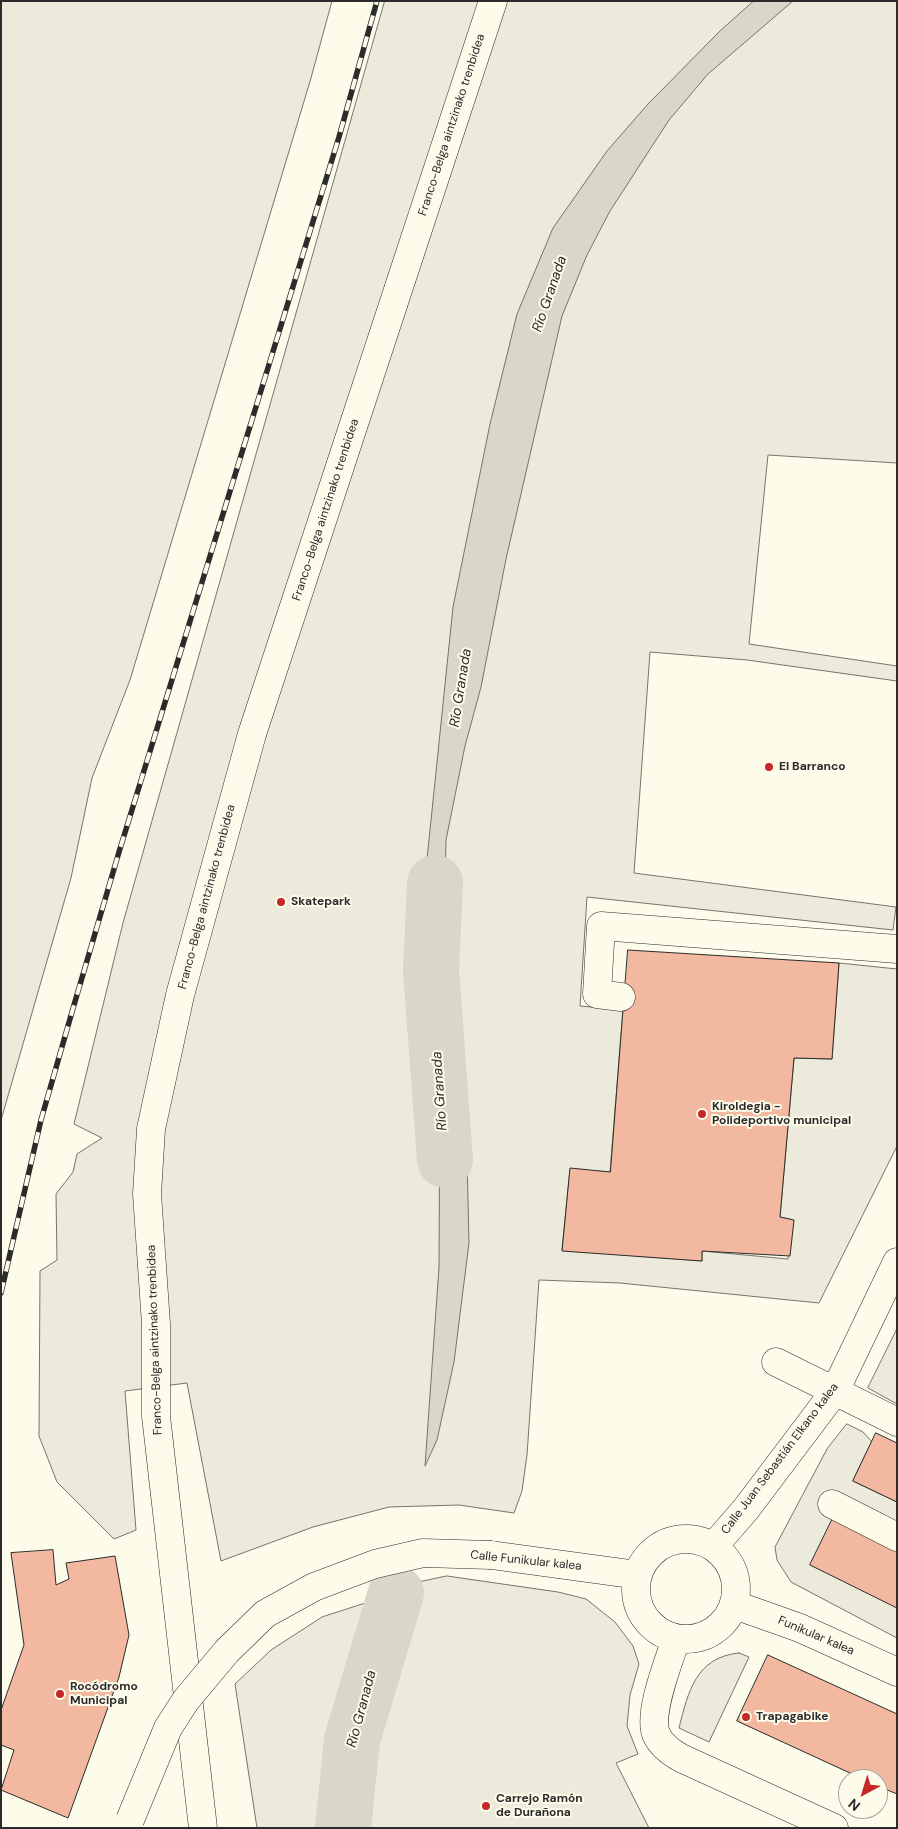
<!DOCTYPE html>
<meta charset="utf-8">
<style>
body{margin:0}
#map{position:relative;width:898px;height:1829px;overflow:hidden;background:#fdfbea;font-family:"DM Sans",sans-serif}
canvas{display:block}
.frame{position:absolute;inset:0;border:2px solid #2b2b2b;pointer-events:none}
.north{position:absolute;left:838px;top:1769px;width:50px;height:50px;box-sizing:border-box;background:#fdfbea;border:1px solid #a9a89e;border-radius:50%;rotate:219deg;font-size:14px;font-weight:700;line-height:20px;text-align:center;color:#2b2b2b}
.north::after{content:'';display:block;margin:auto;width:18px;height:22px;background:#c62828;clip-path:polygon(50% 0,100% 100%,50% 72%,0 100%)}
</style>
<div id="map">
<canvas width="898" height="1829"></canvas>
<div class="frame"></div>
<div class="north">N</div>
</div>
<script>
const ctx = document.querySelector('canvas').getContext('2d');
ctx.lineJoin = 'round';
function fillPath(path, color) {
  ctx.fillStyle = color;
  ctx.fill(path, 'evenodd');
}
function stroke(path, color, width, dash) {
  ctx.strokeStyle = color;
  ctx.lineWidth = width;
  ctx.lineCap = dash ? 'butt' : 'round';
  ctx.setLineDash(dash || []);
  ctx.stroke(path);
}
function label(font, color, halo, rows, align = 'center') {
  ctx.font = font + ' "DM Sans",sans-serif';
  ctx.lineWidth = 4;
  ctx.setLineDash([]);
  ctx.textBaseline = 'middle';
  ctx.strokeStyle = halo;
  ctx.fillStyle = color;
  for (const [text, x, y, turn = 0] of rows) {
    ctx.save();
    ctx.translate(x, y);
    ctx.rotate((+turn || 0) * Math.PI / 180);
    ctx.textAlign = isNaN(turn) ? turn : align;
    if (halo) ctx.strokeText(text, 0, 0);
    ctx.fillText(text, 0, 0);
    ctx.restore();
  }
}
const green = new Path2D(`
 M 1,1 L 332,1 L 311,78 L 130,680 L 92,778 L 71,878 L 1,1120 Z
 M 385,1 L 897,1 L 897,463 L 768,455 L 749,644 L 897,666 L 897,681 L 747,660 L 650,652 L 634,873 L 896,907 L 893,930 L 587,897 L 580,1006 L 623,1010 L 610,1172 L 570,1169 L 562,1250 L 702,1261 L 702,1251 L 788,1259 L 793,1220 L 780,1217 L 794,1058 L 832,1059 L 839,963 L 897,969 L 897,1146 L 819,1303 L 620,1283 L 539,1280 L 527,1455 L 522,1491 L 514,1513 L 459,1505 L 389,1507 L 313,1527 L 221,1561 L 187,1383 L 125,1391 L 136,1530 L 114,1539 L 57,1482 L 39,1436 L 40,1271 L 57,1260 L 56,1194 L 73,1172 L 77,1154 L 102,1138 L 74,1124 L 123,923 Z
 M 897,1329 L 897,1404 L 868,1388 Z
 M 847,1424 L 863,1432 L 872,1442 L 853,1481 L 897,1502 L 897,1638 L 791,1582 L 777,1560 L 775,1547 L 827,1449 Z
 M 447,1576 L 558,1592 L 586,1599 L 615,1622 L 633,1646 L 639,1664 L 630,1695 L 627,1726 L 638,1754 L 616,1763 L 649,1828 L 343,1828 L 352,1740 L 396,1593 L 414,1583 Z
 M 379,1599 L 322,1806 L 325,1828 L 257,1828 L 235,1684 L 271,1650 L 322,1617 Z
 M 739,1653 L 749,1657 L 709,1742 L 679,1728 C 688,1692 696,1657 739,1653 Z`);
const water = new Path2D(`
 M 754,1 L 793,1 L 708,74 L 669,120 L 610,211 L 587,255 L 562,316 L 506,559 L 481,687 L 465,746 L 446,840 L 444,943 L 451,1009 L 466,1112 L 469,1243 L 454,1362 L 437,1440 L 425,1466 L 439,1267 L 440,1083 L 427,859 L 453,607 L 490,424 L 517,314 L 553,228 L 607,151 L 648,104 L 720,31 Z`);
const river = new Path2D(`
 M 435,883 L 431,970 L 445,1160
 M 343,1828 L 352,1740 L 396,1593`);
const building = new Path2D(`
 M 628,950 L 839,963 L 832,1059 L 794,1058 L 780,1217 L 794,1220 L 790,1256 L 702,1251 L 702,1261 L 562,1251 L 570,1168 L 610,1172 Z
 M 876,1433 L 897,1443 L 897,1502 L 853,1481 Z
 M 833,1518 L 897,1550 L 897,1608 L 810,1565 Z
 M 53,1550 L 56,1585 L 69,1579 L 66,1563 L 115,1556 L 129,1635 L 119,1677 L 68,1818 L 1,1790 L 14,1750 L 1,1745 L 1,1710 L 24,1645 L 11,1553 Z
 M 768,1655 L 897,1714 L 897,1794 L 878,1786 L 878,1779 L 863,1779 L 737,1721 Z`);
const minor = new Path2D(`
 M 621,997 L 597,994 L 601,926 L 897,949
 M 776,1362 L 897,1422
 M 832,1504 L 897,1537
 M636 1589a50 50 0 1 1 100 0a50 50 0 1 1-100 0Z
 M 713,1547 L 746,1509 L 835,1391 L 897,1262
 M 491,1555 L 638,1575
 M 735,1605 L 800,1628 L 897,1672
 M 676,1639 C 669,1661 648,1712 656,1734 C 661,1745 670,1752 681,1758 L 834,1828
 M 203,1828 L 156,1416 L 156,1324 L 147,1194 L 151,1129 L 180,995 L 252,734 L 493,1`);
const rail = new Path2D(`
 M 1,1293 L 41,1120 L 74,1005 L 119,852 L 339,137 L 377,1`);
const minorBridge = new Path2D(`
 M 130,1820 L 168,1728 L 186,1700 L 227,1651 L 265,1614 L 314,1587 L 375,1564 L 423,1553 L 491,1555`);
const markers = [
 [769,767,5,"#c62828"],
 [281,902,5,"#c62828"],
 [702,1114,5,"#c62828"],
 [60,1694,5,"#c62828"],
 [746,1717,5,"#c62828"],
 [486,1806,5,"#c62828"]
];
const streetNames = [
 ["Franco-Belga aintzinako trenbidea",452,125,-72],
 ["Franco-Belga aintzinako trenbidea",326,510,-72],
 ["Franco-Belga aintzinako trenbidea",207,897,-75],
 ["Franco-Belga aintzinako trenbidea",155,1340,-92],
 ["Calle Juan Sebastián Elkano kalea",780,1459,-53],
 ["Calle Funikular kalea",526,1561,6],
 ["Funikular kalea",816,1636,23]
];
const poiNames = [
 ["El Barranco",779,767],
 ["Skatepark",291,902],
 ["Kiroldegia -",712,1107],
 ["Polideportivo municipal",712,1121],
 ["Rocódromo",70,1687],
 ["Municipal",70,1701],
 ["Trapagabike",756,1717],
 ["Carrejo Ramón",496,1799],
 ["de Durañona",496,1813]
];
const waterNames = [
 ["Río Granada",550,294,-71],
 ["Río Granada",461,688,-81],
 ["Río Granada",440,1091,-94],
 ["Río Granada",362,1709,-75]
];
fillPath(green, '#ecebdb');
stroke(green, '#74746e', 1);
fillPath(water, '#d8d7c9');
stroke(water, '#74746e', 1);
stroke(river, '#d8d7c9', 56);
fillPath(building, '#f2b8a0');
stroke(building, '#2b2b2b', 1);
stroke(minor, '#2b2b2b', 29);
stroke(minor, '#fdfbea', 28);
stroke(rail, '#2b2b2b', 5.5);
stroke(rail, '#fdfbea', 4, [11]);
stroke(minorBridge, '#2b2b2b', 29, []);
stroke(minorBridge, '#fdfbea', 28);
for (const [x, y, r, color] of markers) {
  const dot = new Path2D();
  dot.arc(x, y, r, 0, 2 * Math.PI);
  ctx.fillStyle = color;
  ctx.fill(dot);
  stroke(dot, '#fdfbea', 2);
}
label('12px', '#2b2b2b', '#fdfbea', streetNames);
label('bold 12px', '#2b2b2b', '#fdfbea', poiNames, 'left');
label('italic 14px', '#2b2b2b', '#fdfbea', waterNames);
</script>
